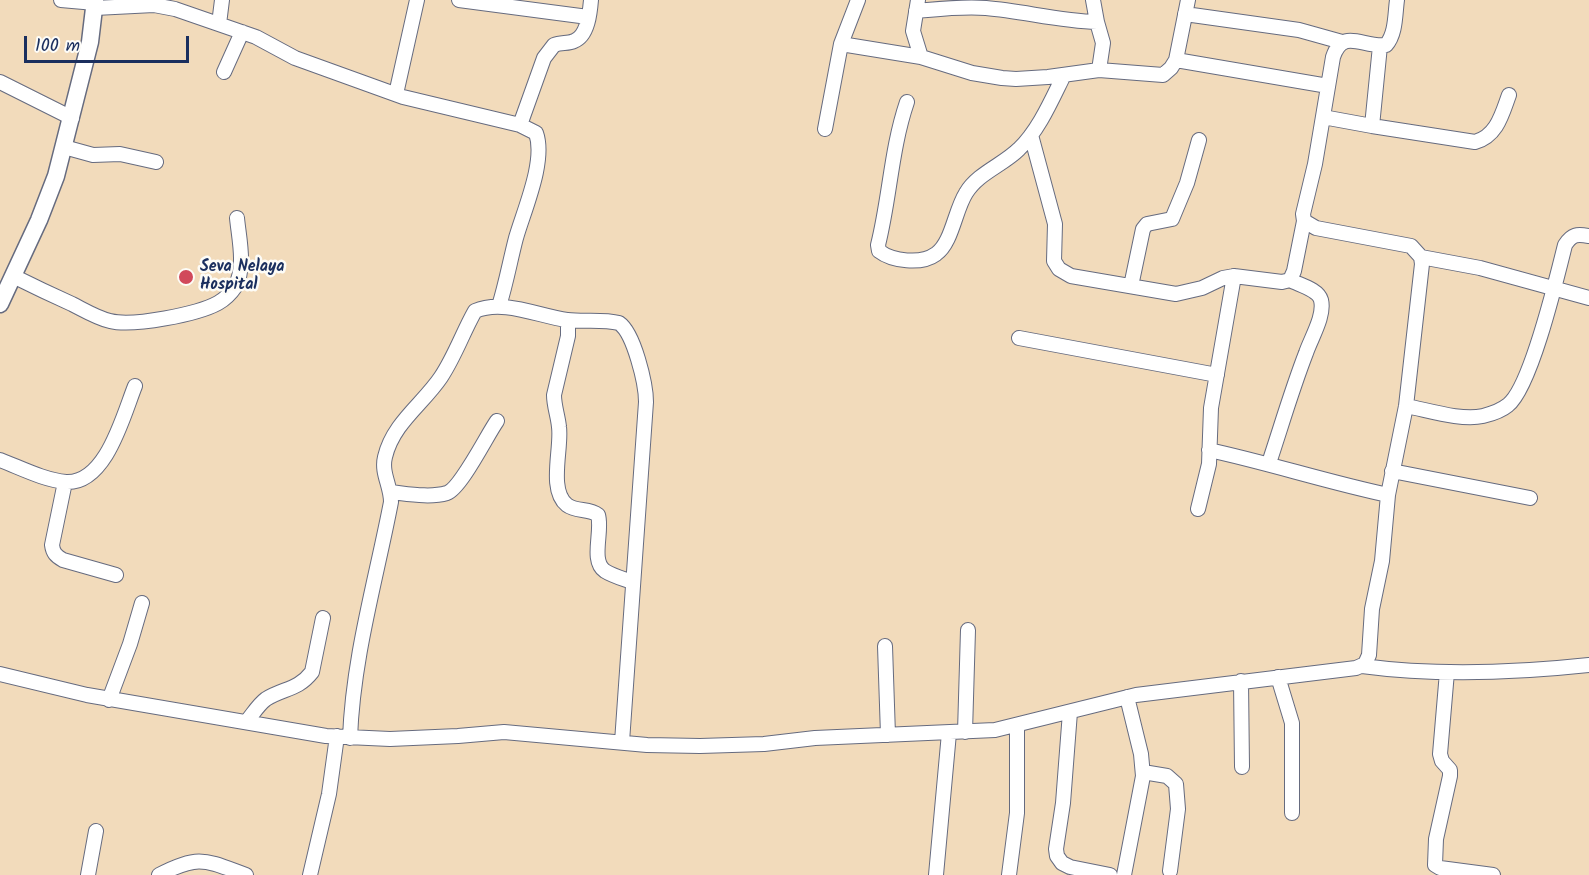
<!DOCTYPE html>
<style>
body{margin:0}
#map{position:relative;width:1589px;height:875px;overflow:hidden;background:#f2dbbb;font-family:Kalam,sans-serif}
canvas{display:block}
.scale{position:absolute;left:24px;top:36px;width:165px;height:27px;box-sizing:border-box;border:3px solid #1b2f5e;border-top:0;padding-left:8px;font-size:18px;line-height:21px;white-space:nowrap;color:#1b2f5e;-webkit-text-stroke:4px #fdfcf7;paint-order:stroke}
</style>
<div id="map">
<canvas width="1589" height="875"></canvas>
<div class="scale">100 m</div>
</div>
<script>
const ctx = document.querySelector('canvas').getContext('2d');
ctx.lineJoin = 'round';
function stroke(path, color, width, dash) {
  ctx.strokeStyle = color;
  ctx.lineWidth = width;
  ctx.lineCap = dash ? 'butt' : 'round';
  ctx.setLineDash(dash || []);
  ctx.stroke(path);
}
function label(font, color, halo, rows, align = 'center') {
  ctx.font = font + ' Kalam,sans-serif';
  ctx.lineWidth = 5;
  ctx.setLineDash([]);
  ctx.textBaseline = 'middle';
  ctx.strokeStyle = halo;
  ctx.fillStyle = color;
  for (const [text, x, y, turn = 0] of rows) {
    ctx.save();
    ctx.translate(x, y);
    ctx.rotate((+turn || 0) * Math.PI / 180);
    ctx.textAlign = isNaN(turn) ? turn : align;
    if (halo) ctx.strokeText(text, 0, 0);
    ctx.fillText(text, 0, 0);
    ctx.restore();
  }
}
const minor = new Path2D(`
 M 61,0 L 95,3
 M 459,0 L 588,17
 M 918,0 L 913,31 L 921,57
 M 1093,0 L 1097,22 L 1103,43 L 1099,70
 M 95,8 L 154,5 L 175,9 L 256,37 L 295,58 L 403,97 L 520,125 L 536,133 C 546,161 524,210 516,238 C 510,261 506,284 499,306
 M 916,11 C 939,9 962,6 986,8 C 1023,11 1059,21 1097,22
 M 1185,14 L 1299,30 L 1342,42
 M 219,24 L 222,0
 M 841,44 L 921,57 L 972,73 L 1002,78 L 1016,79 L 1048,77 L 1099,70 L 1163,75 L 1171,68 L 1176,60 L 1188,0
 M 1176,60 L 1328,86
 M 224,72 L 242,32
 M 0,82 L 72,118
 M 396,94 L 417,0
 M 907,102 C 891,149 890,197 878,245 L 879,251 C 892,261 921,265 936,254 C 952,243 955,210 966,193 C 978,173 1003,165 1019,149 C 1039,130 1052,99 1064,75
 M 1323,117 L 1372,126 L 1475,142 C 1497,136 1502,114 1509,95
 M 520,125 L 544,58 L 554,45 C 561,42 568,44 574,41 C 588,36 590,12 591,0
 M 1372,126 L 1380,46
 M 825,129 L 841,44 L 858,0
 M 1031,135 L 1055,224 L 1054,261 L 1059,269 L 1071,276 L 1176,294 L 1202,288 L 1223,278 L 1234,276 L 1282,282 L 1290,280 L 1294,271 L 1304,221
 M 64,147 L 93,155 L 120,154 L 156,162
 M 1421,257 L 1480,268 L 1589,298
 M 13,276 C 33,286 52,295 72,304 C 84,310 97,318 110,321 C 133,327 198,314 218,303 C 225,299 231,293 235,287 C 246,267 239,239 237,218
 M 1131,286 L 1143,229 L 1147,224 L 1172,219 L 1187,183 L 1199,140
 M 568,320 L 568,336 L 554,395 C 554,406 558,416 559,427 C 562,448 548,490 567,505 C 576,512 589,508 598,515 C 603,531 590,561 605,571 C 613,576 624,579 632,582
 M 1019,338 L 1217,375
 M 1406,406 C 1428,410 1461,421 1483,416 C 1491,414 1502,410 1508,405 C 1531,387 1557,277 1565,245 C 1572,234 1577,234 1589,236
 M 1209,450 C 1269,463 1327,482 1388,495
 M 0,460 C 21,468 44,480 66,482 C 106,484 123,416 135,386
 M 1269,463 C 1281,427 1292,389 1306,353 C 1311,338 1325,316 1321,300 C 1318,289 1299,285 1290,280
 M 1392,471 L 1530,498
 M 65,482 L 52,545 C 53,553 56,556 63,560 L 116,575
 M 391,492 C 409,494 430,498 447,493 C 461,488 487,435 497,421
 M 1198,509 L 1209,464 L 1211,408 L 1234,276
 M 885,646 L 888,735
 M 1362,666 C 1436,676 1515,673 1589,665
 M 1447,672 L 1440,754 L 1442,761 L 1450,770 L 1450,776 L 1436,839 L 1435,865 L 1440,868 L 1493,875
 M 0,674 L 87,695 L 326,736 L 390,739 L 458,736 L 504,732 L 647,745 L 700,746 L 764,744 L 815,738 L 995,730 L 1136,695 L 1356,668 L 1365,664 L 1369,655 L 1372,609 L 1382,561 L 1388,495 L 1406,406 L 1422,264 L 1421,257 L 1411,246 L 1316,228 L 1304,221 L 1303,214 L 1315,164 L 1333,57 C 1343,27 1363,48 1386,45 C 1396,34 1395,14 1397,0
 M 1278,677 L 1292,723 L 1292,813
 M 1241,681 L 1242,767
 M 109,700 L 130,644 L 142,603
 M 1070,712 L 1063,803 L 1056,849 L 1057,856 L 1062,863 L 1070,867 L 1110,875
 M 247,721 C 253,714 258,705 266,699 C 284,688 298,690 312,672 L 323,618
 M 965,732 L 968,630
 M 350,738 C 353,657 376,580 391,502 C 391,486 381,473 385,457 C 393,423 423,404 441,377 C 455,356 463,332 475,311 C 503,299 538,316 567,320 C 584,322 603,319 619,323 C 634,333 646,384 646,402 L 622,742
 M 1143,772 L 1167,776 L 1176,784 L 1178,809 L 1170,871
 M 88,875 L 96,831
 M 159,875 C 199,854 205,860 246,875
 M 310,875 L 329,794 L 337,736
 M 936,875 L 949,733
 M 1009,875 L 1017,813 L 1017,725
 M 1124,875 L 1143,776 L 1141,754 L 1127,697`);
const tertiary = new Path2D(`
 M 0,304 L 39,220 L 56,176 L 90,42 L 95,0`);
const markers = [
 [186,277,8,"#d1495b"]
];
const poiNames = [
 ["Seva Nelaya",200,268],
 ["Hospital",200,286]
];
stroke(minor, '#666b7f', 16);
stroke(tertiary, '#666b7f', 19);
stroke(minor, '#fff', 14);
stroke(tertiary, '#fff', 16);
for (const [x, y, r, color] of markers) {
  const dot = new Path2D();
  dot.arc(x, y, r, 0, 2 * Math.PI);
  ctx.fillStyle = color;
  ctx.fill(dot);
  stroke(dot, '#fdfcf7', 2);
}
label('bold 16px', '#1b2f5e', '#fdfcf7', poiNames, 'left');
</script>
